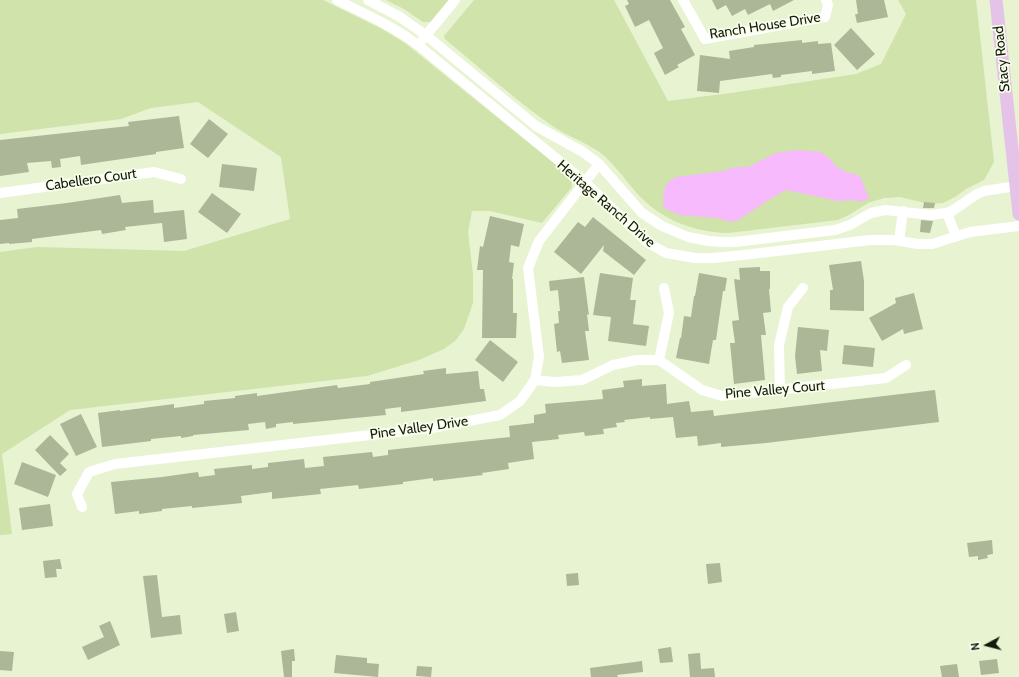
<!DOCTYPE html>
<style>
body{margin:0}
#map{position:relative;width:1019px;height:677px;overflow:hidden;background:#e7f3d1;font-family:Cabin,sans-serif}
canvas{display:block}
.north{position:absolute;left:967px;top:625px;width:40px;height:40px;-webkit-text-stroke:3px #f7feea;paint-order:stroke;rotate:263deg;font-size:11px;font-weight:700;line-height:16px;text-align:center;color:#161a0e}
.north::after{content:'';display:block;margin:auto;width:14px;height:18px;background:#161a0e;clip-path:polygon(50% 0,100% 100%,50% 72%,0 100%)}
</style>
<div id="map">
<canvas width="1019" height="677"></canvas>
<div class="north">N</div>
</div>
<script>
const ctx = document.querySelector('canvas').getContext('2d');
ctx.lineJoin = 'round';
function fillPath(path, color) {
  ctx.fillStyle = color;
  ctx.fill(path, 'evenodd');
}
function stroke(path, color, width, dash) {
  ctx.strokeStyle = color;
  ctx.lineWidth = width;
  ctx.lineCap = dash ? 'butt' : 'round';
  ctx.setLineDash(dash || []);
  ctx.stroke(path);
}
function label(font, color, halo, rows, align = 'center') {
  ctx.font = font + ' Cabin,sans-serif';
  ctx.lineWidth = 3.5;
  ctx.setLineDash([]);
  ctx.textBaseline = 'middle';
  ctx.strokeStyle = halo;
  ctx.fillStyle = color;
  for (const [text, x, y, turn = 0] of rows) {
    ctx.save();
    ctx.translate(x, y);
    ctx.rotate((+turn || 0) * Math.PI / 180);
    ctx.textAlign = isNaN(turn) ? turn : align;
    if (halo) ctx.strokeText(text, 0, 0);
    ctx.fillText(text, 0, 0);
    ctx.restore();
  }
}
const green = new Path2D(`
 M 0,0 L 323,0 L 382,29 L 405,43 L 571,177 L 572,187 L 542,223 L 490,211 L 472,211 L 468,232 L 473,275 L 473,303 L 464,329 L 456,340 L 444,349 L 419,360 L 367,376 L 70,410 L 2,454 L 12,534 L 0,535 L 0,252 L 37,247 L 184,251 L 290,219 L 281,157 L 198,102 L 151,108 L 121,119 L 0,134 Z
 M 386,0 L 450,0 L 432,22 L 423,22 L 404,9 Z
 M 474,0 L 614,0 L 668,101 L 731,93 L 856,74 L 881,64 L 906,14 L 898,0 L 976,0 L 994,162 L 984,180 L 966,189 L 955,197 L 943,203 L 929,204 L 900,197 L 884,198 L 868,203 L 849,215 L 838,220 L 728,233 C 693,232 659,219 635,191 C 623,177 613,162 598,151 C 583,141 565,135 551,125 C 514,99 479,67 445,39 L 444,36 Z`);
const water = new Path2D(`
 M 797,150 L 821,152 L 830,159 L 837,167 L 846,172 L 858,175 L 861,178 L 867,194 L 869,195 L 868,199 L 858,202 L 855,200 L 838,201 L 786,190 L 773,197 L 740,219 L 732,222 L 717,218 L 680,215 L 664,208 L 663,202 L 664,191 L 667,183 L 676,177 L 724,171 L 735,167 L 748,167 L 776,153 Z`);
const building = new Path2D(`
 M 627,0 L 670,0 L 685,27 L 681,29 L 695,55 L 677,65 L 679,67 L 665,75 L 654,53 L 663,48 L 649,20 L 635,27 L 625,6 L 629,4 Z
 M 712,0 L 794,0 L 773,11 L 770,4 L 748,15 L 745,9 L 732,16 L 726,5 L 717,10 Z
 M 856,0 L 884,0 L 888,17 L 857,23 L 855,14 L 858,14 Z
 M 851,28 L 875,54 L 857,70 L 834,45 Z
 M 802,40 L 802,43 L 818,41 L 818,44 L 831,43 L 835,71 L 812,74 L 812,71 L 781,75 L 781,77 L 773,78 L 772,74 L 720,81 L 719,93 L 697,91 L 700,55 L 730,59 L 729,51 L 754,47 L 754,45 Z
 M 179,116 L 184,148 L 156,152 L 156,154 L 81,165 L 80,156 L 60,159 L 61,167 L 52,168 L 51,161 L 27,163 L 29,172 L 0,176 L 0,140 L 129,126 L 128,122 Z
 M 209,119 L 228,134 L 208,158 L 190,144 Z
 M 222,164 L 257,168 L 254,191 L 219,187 Z
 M 212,193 L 241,214 L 227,233 L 198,212 Z
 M 120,195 L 122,203 L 153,200 L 154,213 L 184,210 L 187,239 L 164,242 L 162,223 L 125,227 L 126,230 L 102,234 L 101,230 L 32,239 L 32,242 L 9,244 L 9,243 L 0,244 L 0,220 L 18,218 L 17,209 L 67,203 Z
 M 924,202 L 935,203 L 934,208 L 923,208 Z
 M 490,216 L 524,224 L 519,247 L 511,245 L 509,262 L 514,263 L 512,279 L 513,279 L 513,313 L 517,313 L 516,338 L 482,338 L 483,270 L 477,270 L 480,246 L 483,247 Z
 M 593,217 L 646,260 L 634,275 L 603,251 L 604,245 L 581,274 L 554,252 L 578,222 L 585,227 Z
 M 921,220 L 933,221 L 930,233 L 920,232 Z
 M 861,261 L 864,281 L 864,311 L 830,310 L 830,290 L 833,290 L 829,265 Z
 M 760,267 L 760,271 L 770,271 L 770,289 L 769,289 L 771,312 L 763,313 L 766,335 L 761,335 L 765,380 L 734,384 L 730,343 L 735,343 L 732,321 L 739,320 L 734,279 L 740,280 L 739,268 Z
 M 600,273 L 633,278 L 630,300 L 636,300 L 633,324 L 649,326 L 646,346 L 608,341 L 611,317 L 593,315 Z
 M 699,273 L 727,278 L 725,291 L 723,291 L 716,340 L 713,340 L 709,364 L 676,358 L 680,338 L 681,338 L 684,316 L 691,317 L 694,296 L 695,296 Z
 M 584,277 L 589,315 L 587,314 L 589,331 L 585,331 L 589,360 L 562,363 L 560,351 L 557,352 L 554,324 L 559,323 L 558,311 L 560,311 L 558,290 L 550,291 L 549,281 Z
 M 914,293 L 923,329 L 904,334 L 903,329 L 882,341 L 869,318 L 896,303 L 895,298 Z
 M 798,327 L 829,330 L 827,351 L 820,350 L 822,371 L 797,374 L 795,356 Z
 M 490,340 L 518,362 L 503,382 L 475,360 Z
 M 844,345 L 875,348 L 873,367 L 842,364 Z
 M 446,368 L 446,374 L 478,371 L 480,389 L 484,389 L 486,401 L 401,412 L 401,407 L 385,409 L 386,415 L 293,424 L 293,422 L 276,424 L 276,427 L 266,429 L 265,422 L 248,424 L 249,430 L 193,435 L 193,436 L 181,438 L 181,436 L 151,439 L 151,441 L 102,447 L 98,413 L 120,410 L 120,411 L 174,404 L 174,408 L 204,404 L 204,401 L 235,398 L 235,396 L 257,393 L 257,396 L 337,385 L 338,388 L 370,384 L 370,382 L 424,374 L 423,371 Z
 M 642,379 L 642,386 L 666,384 L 667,404 L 689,401 L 691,412 L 713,410 L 714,416 L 935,390 L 939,422 L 766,443 L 721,447 L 721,443 L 698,446 L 697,436 L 676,438 L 673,417 L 650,419 L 650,417 L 624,420 L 625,422 L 616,423 L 617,427 L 603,429 L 604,434 L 585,436 L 584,432 L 558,435 L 559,439 L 532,442 L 534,459 L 508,463 L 509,469 L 482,473 L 483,475 L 433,481 L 433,478 L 403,482 L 403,484 L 359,489 L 358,485 L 320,489 L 321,494 L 272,499 L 272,492 L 241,496 L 242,503 L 192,508 L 192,506 L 162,509 L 162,511 L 139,514 L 139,511 L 115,514 L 111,482 L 162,477 L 198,472 L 199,477 L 215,475 L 214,469 L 252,465 L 252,469 L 268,467 L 268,463 L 304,459 L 305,468 L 324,466 L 323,457 L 372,452 L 373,457 L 388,455 L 388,450 L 510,437 L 509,426 L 534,423 L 534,415 L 546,413 L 545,404 L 603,399 L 602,390 L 624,387 L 623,381 Z
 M 81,414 L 97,447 L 76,456 L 60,424 Z
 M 50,435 L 69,454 L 60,463 L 67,470 L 60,476 L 35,450 Z
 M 22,462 L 56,475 L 48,497 L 14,484 Z
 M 50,504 L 53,526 L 22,530 L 19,508 Z
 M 992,540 L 993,554 L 987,555 L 988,558 L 978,560 L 978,556 L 969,557 L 967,543 Z
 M 60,559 L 62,569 L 56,569 L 57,577 L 45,578 L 43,561 Z
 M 720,563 L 722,582 L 708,584 L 706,564 Z
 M 578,573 L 579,585 L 567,586 L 566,574 Z
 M 157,575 L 162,617 L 180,615 L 182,634 L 151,638 L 143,576 Z
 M 236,612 L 239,631 L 227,633 L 224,614 Z
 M 110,621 L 120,645 L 88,660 L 82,647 L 104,637 L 99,626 Z
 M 671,647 L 673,662 L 660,663 L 658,649 Z
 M 294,649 L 295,661 L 292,661 L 292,677 L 284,677 L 281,651 Z
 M 0,651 L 14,652 L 12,671 L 0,670 Z
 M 700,653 L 701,669 L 714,668 L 715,677 L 690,677 L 688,654 Z
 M 336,655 L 367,658 L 367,663 L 379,664 L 378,677 L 334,673 Z
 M 997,659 L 999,673 L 981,675 L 979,661 Z
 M 642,661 L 643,672 L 617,675 L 618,677 L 591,677 L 590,668 Z
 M 957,664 L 959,677 L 942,677 L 940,666 Z
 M 417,666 L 432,667 L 431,677 L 416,676 Z`);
const minor = new Path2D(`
 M 337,0 C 365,14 393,26 418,45 L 585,182 L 648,243 L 666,253 L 695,258 L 713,258 L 743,255 L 870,240 L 894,240 L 918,244 L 932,244 L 970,232 L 1019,226
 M 368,0 L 400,17 L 427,36 L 536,126 L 583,152 L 599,164 L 642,213 L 662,226 L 688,237 L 709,241 L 722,242 L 735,242 L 835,230 L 850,225 L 871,213 L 885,210 L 931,215 L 945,213 L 952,211 L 977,194 L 984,191 L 1016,186
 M 683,0 L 705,39 L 825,17 L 828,5 L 826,0
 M 423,39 L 455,0
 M 0,193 L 154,172 L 181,179
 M 947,213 L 956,236
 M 899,241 L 903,211
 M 659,360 L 669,313 L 664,288
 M 535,380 L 555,382 L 582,380 L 613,365 L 637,360 L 659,360 L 702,390 L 722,396 L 886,378 L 906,365
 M 780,390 L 779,345 L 788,307 L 803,288
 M 82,507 L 77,494 L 89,472 L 115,464 L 432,428 L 500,415 L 520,401 L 535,380 L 539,357 L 528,268 L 539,241 L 599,164`);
const major = new Path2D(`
 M 996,0 L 1019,214`);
const streetNames = [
 ["Ranch House Drive",765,26,-9],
 ["Stacy Road",1002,59,-96],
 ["Cabellero Court",91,180,-8],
 ["Heritage Ranch Drive",606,204,41],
 ["Pine Valley Court",775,390,-5],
 ["Pine Valley Drive",419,428,-8]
];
fillPath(green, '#cfe3aa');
fillPath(water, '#f6bafd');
fillPath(building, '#abb797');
stroke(minor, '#fff', 10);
stroke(major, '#e5c3e8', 13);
label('14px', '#161a0e', '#f7feea', streetNames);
</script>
